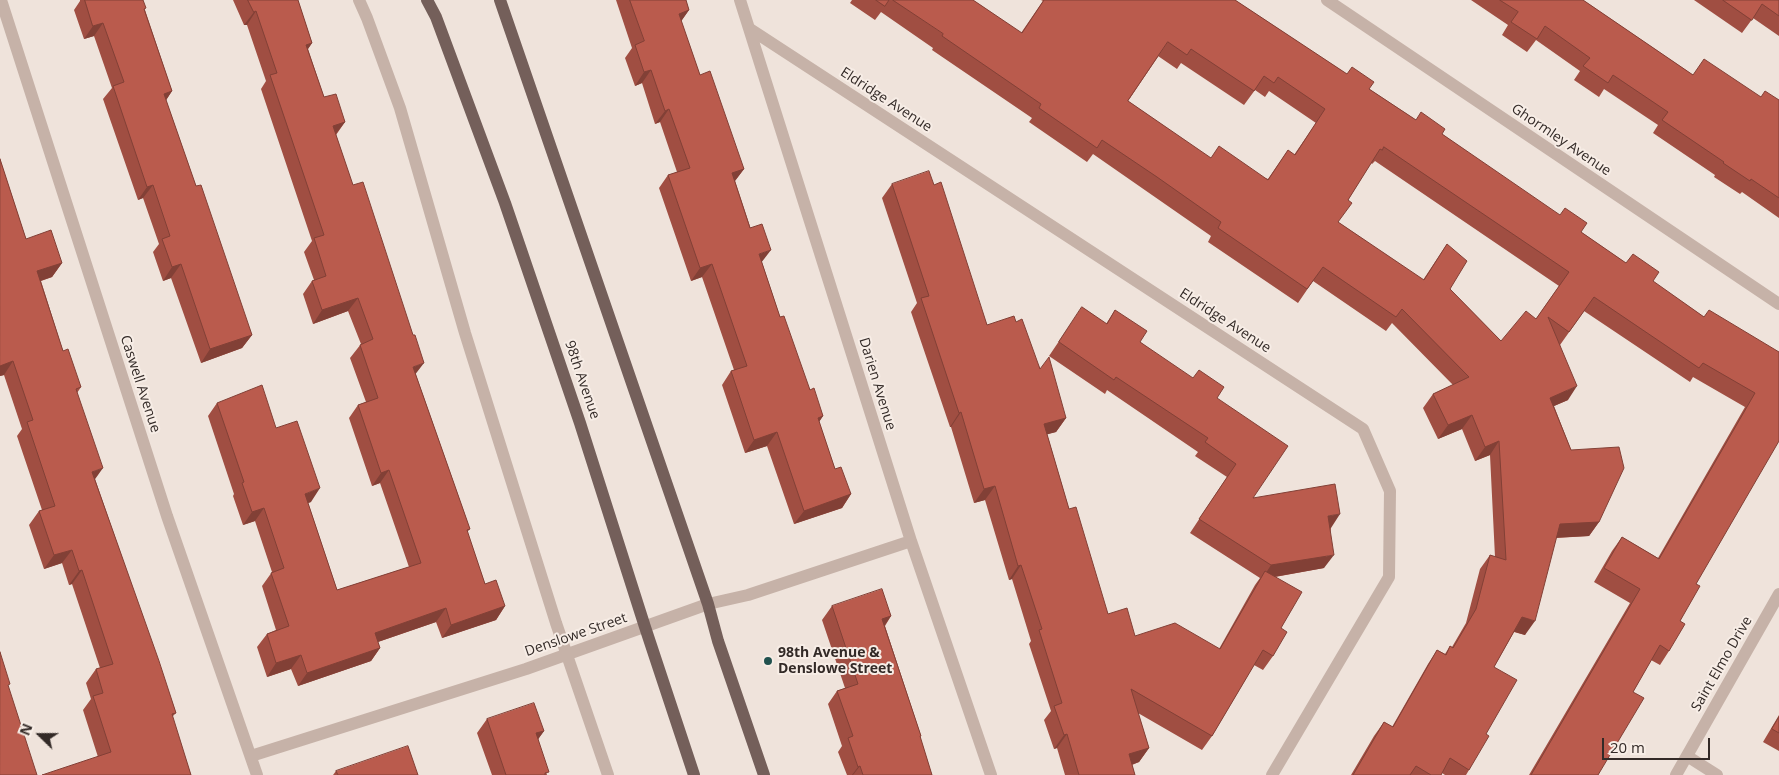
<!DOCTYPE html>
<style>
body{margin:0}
#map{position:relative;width:1779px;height:775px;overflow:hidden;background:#efe3db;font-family:"Open Sans",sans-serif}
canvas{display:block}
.north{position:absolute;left:15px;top:710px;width:50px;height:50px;-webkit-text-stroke:4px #f7ede6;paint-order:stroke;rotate:292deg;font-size:14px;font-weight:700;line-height:20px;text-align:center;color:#332a27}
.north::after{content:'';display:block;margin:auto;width:18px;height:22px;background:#332a27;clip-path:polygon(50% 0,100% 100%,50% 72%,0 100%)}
.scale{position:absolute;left:1602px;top:738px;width:108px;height:22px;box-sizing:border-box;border:2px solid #332a27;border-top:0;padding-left:6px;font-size:15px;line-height:18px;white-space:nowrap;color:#332a27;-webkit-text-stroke:4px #f7ede6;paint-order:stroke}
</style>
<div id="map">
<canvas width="1779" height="775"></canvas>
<div class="north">N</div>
<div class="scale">20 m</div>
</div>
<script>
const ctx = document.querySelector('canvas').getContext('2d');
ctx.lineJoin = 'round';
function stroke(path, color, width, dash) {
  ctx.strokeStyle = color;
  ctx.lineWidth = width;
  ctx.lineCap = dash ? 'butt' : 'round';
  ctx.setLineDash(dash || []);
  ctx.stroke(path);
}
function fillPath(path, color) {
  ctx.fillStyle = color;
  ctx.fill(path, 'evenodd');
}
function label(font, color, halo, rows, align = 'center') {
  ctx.font = font + ' "Open Sans",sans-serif';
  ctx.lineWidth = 4;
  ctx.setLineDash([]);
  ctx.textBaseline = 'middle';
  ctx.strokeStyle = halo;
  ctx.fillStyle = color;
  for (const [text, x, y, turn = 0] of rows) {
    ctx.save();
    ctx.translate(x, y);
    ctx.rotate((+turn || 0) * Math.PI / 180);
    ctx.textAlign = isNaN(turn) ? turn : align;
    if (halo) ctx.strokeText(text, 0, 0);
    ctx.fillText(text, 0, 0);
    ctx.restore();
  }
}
const street = new Path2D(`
 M 1,0 L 167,516 L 257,775
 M 359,0 L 367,18 L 400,108 L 465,333 L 556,623 L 608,775
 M 740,0 L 911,541 L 991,775
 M 1327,0 L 1779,304
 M 750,29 L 1363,429 L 1390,491 L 1389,577 L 1272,775
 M 251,756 L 526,669 L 708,604 L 748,595 L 911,541
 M 1687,756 L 1717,775
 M 1676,775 L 1779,594`);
const primary = new Path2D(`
 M 427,0 L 436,17 L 505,203 L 580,423 L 645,627 L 694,775
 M 500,0 L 708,604 L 718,641 L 764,775`);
const wall = new Path2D(`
 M 80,0 L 143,0 L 145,10 L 172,91 L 166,100 L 196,186 L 252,335 L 242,348 L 201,363 L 171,278 L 163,281 L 153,252 L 159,244 L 143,198 L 138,200 L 103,99 L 112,88 L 94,36 L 84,39 L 74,10 L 80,1 Z
 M 233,0 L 298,0 L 312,43 L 308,49 L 324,97 L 345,122 L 336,135 L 416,375 L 470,529 L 467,532 L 485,584 L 505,606 L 496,620 L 442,638 L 436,622 L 378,642 L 380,648 L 371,661 L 298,686 L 291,669 L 267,677 L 257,647 L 267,634 L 276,630 L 262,586 L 272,572 L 255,521 L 243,525 L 233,496 L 234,494 L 208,416 L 217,403 L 276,428 L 311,502 L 308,503 L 337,590 L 409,567 L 380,483 L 372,486 L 349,418 L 358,405 L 366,402 L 350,358 L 361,344 L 348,311 L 313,324 L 303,294 L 312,281 L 314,280 L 304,252 L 312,241 L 261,89 L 266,81 L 247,25 L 244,25 Z
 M 616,0 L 686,0 L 689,10 L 681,21 L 700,75 L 744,169 L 735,181 L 780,317 L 810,390 L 823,416 L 819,422 L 835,469 L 851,494 L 842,508 L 794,524 L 767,446 L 745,453 L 722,385 L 731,371 L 734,370 L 702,277 L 691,281 L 659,188 L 668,175 L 677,172 L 660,122 L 655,124 L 642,83 L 635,86 L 625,58 L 632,48 Z
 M 852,0 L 973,0 L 1021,33 L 1043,1 L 1041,0 L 1235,0 L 1416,120 L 1442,134 L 1581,232 L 1704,317 L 1779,352 L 1696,584 L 1680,621 L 1669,651 L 1660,665 L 1651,660 L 1633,692 L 1598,775 L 1529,775 L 1630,603 L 1594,582 L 1612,551 L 1622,537 L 1658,558 L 1745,407 L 1693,377 L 1690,382 L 1584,311 L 1560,345 L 1568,400 L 1554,406 L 1599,522 L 1589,536 L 1556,538 L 1525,635 L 1514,632 L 1494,667 L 1486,734 L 1469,770 L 1466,775 L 1445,775 L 1442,773 L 1441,775 L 1351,775 L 1374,736 L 1384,722 L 1392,727 L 1428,664 L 1437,650 L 1445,654 L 1450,646 L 1452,647 L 1466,623 L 1480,569 L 1490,555 L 1495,557 L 1490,455 L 1475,461 L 1462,429 L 1438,439 L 1423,408 L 1433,394 L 1453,385 L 1392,323 L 1386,331 L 1313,281 L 1298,303 L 1208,242 L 1211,236 L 1093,154 L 1087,162 L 1029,122 L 1032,118 L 932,50 L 933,48 L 881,12 L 875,20 L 850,3 ZM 1158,56 L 1177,69 L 1181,63 L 1244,105 L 1255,90 L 1265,97 L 1269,91 L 1316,123 L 1294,155 L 1288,150 L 1268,179 L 1210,158 L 1128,101 ZM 1375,161 L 1559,286 L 1536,319 L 1501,341 L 1450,289 L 1447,244 L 1423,280 L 1338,222 L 1348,200 L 1371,163 L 1372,164 Z
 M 1471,0 L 1583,0 L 1693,75 L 1761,97 L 1779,100 L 1779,218 L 1742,192 L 1740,194 L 1714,177 L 1715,175 L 1653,133 L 1658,125 L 1604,89 L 1599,97 L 1574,80 L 1580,71 L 1536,40 L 1527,52 L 1502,35 L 1508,25 Z
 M 1694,0 L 1779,0 L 1779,36 L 1753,18 L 1742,33 Z
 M 0,159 L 26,239 L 62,263 L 52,277 L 41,281 L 63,351 L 81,387 L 77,393 L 95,479 L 176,713 L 172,717 L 191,775 L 98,757 L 83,710 L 91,699 L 86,683 L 96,669 L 100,668 L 72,584 L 69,585 L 62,563 L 44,569 L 29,525 L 39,511 L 42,510 L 17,436 L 22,429 L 4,375 L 0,376 Z
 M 892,184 L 934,185 L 987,325 L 1016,322 L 1066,418 L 1056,432 L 1047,434 L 1069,509 L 1108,614 L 1135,636 L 1219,649 L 1255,585 L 1260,578 L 1190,533 L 1227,477 L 1195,456 L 1198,452 L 1107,390 L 1105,394 L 1049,356 L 1082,307 L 1106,324 L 1115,310 L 1140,342 L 1217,398 L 1253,498 L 1331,528 L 1324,568 L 1275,577 L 1281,628 L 1273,656 L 1263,670 L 1254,665 L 1212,736 L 1202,750 L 1138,713 L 1149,748 L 1139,762 L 1132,765 L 1135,775 L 1065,775 L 1057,748 L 1054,749 L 1044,720 L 1051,711 L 1029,644 L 1031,641 L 1012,579 L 1009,580 L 985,500 L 974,503 L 951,427 L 950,427 L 911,312 L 917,303 L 882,198 Z
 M 832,606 L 891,616 L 885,626 L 921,736 L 920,737 L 932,775 L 847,775 L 838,752 L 842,746 L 828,704 L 837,691 L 845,688 L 822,620 Z
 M 1779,715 L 1779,751 L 1763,742 Z
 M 487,719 L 544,731 L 538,739 L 547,775 L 492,775 L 477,733 Z
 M 336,771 L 418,775 L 333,775 Z`);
const shadedWall = new Path2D(`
 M 689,10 L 680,23 L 679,14 Z
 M 256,11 L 247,25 L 244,25 L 254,12 Z
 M 103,23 L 94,36 L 84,39 L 93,26 Z
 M 312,43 L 303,56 L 306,45 Z
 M 651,70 L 642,83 L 635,86 L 644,72 Z
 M 172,91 L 163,105 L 164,94 Z
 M 669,109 L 660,122 L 655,124 L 665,111 Z
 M 345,122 L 335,135 L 333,126 Z
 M 744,169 L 734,182 L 732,173 Z
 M 153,185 L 143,198 L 138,200 L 147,187 Z
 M 771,250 L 761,263 L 759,254 Z
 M 62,263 L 52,277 L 28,285 L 37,271 Z
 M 181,264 L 171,278 L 163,281 L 172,267 Z
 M 712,264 L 702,277 L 691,281 L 700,268 Z
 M 358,298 L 348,311 L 313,324 L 322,310 Z
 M 252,335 L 242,348 L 201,363 L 210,349 Z
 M 13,361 L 4,375 L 0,376 L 0,366 Z
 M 424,363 L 414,376 L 413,367 Z
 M 1577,386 L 1568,400 L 1540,412 L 1550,398 Z
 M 961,412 L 951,427 L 950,427 L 959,413 Z
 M 1472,415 L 1462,429 L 1438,439 L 1448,425 Z
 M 823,416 L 814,429 L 818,418 Z
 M 1066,418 L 1056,432 L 1034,438 L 1044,424 Z
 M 777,432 L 767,446 L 745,453 L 754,440 Z
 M 1499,441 L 1490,455 L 1475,461 L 1485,447 Z
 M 103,468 L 93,482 L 92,472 Z
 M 389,470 L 380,483 L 372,486 L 381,473 Z
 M 995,486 L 985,500 L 974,503 L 984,489 Z
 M 320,488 L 311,502 L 295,507 L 305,494 Z
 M 851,494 L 842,508 L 794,524 L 804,511 Z
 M 264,508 L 255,521 L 243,525 L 252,512 Z
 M 1340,514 L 1331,528 L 1319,530 L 1328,516 Z
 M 1599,522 L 1589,536 L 1550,538 L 1560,524 Z
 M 72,550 L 62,563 L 44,569 L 54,555 Z
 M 1334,555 L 1324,568 L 1262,579 L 1271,565 Z
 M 1021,565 L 1012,579 L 1009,580 L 1018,566 Z
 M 82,570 L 72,584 L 69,585 L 79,571 Z
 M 505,606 L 496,620 L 442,638 L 451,625 Z
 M 446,608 L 436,622 L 366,646 L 375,633 Z
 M 891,616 L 882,629 L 882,619 Z
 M 1522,617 L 1535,621 L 1525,635 L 1512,631 Z
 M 380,648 L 371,661 L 298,686 L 307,673 Z
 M 301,655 L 291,669 L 267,677 L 276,663 Z
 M 544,731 L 534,745 L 536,733 Z
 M 1067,734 L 1057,748 L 1054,749 L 1064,735 Z
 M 1149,748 L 1139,762 L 1119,769 L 1129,754 Z
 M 860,766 L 853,775 L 852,775 L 858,767 Z`);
const building = new Path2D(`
 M 85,0 L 143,0 L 146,8 L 144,9 L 172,91 L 164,94 L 196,186 L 201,185 L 252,335 L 210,349 L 181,264 L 172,267 L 162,239 L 170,236 L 153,185 L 147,187 L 113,86 L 124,82 L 103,23 L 93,26 Z
 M 248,0 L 298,0 L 312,43 L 306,45 L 324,97 L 336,94 L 345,122 L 333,126 L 353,185 L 363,182 L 413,335 L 415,335 L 424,363 L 413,367 L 470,529 L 467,530 L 485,584 L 496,580 L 505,606 L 451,625 L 446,608 L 375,633 L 380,648 L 307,673 L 301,655 L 276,663 L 267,634 L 289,626 L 271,573 L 284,568 L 264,508 L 252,512 L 242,483 L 244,482 L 217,403 L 262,385 L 276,428 L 297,421 L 320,488 L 305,494 L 337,590 L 421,563 L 389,470 L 381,473 L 358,405 L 378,398 L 360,345 L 373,339 L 358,298 L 322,310 L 312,281 L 326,276 L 314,238 L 324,235 L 270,75 L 277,73 L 256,11 L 254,12 Z
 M 630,0 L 686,0 L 689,10 L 679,14 L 700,75 L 710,71 L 744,169 L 732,173 L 750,228 L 762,224 L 771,250 L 759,254 L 780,317 L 784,316 L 810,390 L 814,388 L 823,416 L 818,418 L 835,469 L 841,467 L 851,494 L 804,511 L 777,432 L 754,440 L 731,371 L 747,366 L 712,264 L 700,268 L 668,175 L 690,168 L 669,109 L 665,111 L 651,70 L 644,72 L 635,45 L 644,41 Z
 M 876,0 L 889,0 L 885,6 Z
 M 893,0 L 973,0 L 1022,33 L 1044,0 L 1235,0 L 1347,74 L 1352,67 L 1374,82 L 1369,89 L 1416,120 L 1421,112 L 1445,129 L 1442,134 L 1560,215 L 1565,208 L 1587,223 L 1581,232 L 1626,263 L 1633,254 L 1659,272 L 1653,281 L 1704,317 L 1709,310 L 1779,352 L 1779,441 L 1696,584 L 1700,586 L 1680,621 L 1685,624 L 1669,651 L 1660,645 L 1633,692 L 1644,698 L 1598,775 L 1531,775 L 1640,589 L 1604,568 L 1622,537 L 1659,559 L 1755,393 L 1703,363 L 1699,368 L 1594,297 L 1569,332 L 1548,317 L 1577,386 L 1550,398 L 1571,450 L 1619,447 L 1624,468 L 1599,522 L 1560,524 L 1535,621 L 1522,617 L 1494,667 L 1517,680 L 1486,734 L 1489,736 L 1469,770 L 1450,758 L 1441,775 L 1431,775 L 1416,766 L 1410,775 L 1353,775 L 1384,722 L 1393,727 L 1437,650 L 1446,655 L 1450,646 L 1453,648 L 1476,609 L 1490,555 L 1506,560 L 1499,441 L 1485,447 L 1472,415 L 1448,425 L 1433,394 L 1469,377 L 1402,309 L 1396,317 L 1323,267 L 1307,289 L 1218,228 L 1221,222 L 1157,177 L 1102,140 L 1097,148 L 1039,108 L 1041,104 L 942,36 L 943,34 ZM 1168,42 L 1187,55 L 1191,49 L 1254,91 L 1264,76 L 1274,83 L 1278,77 L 1325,109 L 1295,155 L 1288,150 L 1268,180 L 1219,146 L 1211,158 L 1128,101 ZM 1384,147 L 1569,272 L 1536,319 L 1526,311 L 1501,341 L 1450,289 L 1467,261 L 1447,244 L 1424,280 L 1338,222 L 1352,203 L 1348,200 L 1380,149 L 1382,150 Z
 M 1500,0 L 1583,0 L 1693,75 L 1704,59 L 1761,97 L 1765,91 L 1779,100 L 1779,198 L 1751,179 L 1750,181 L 1723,163 L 1724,162 L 1662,120 L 1668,112 L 1613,75 L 1608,83 L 1583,66 L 1590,58 L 1545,26 L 1537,39 L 1511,22 L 1518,12 Z
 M 1723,0 L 1779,0 L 1779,16 L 1762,4 L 1752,20 Z
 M 0,159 L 26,239 L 51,230 L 62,263 L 37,271 L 63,351 L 68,349 L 81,387 L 76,389 L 103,468 L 92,472 L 159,661 L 176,713 L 172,714 L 191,775 L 42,775 L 111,752 L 93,696 L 103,693 L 96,669 L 113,664 L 82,570 L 79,571 L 72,550 L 54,555 L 39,511 L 55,506 L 27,422 L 33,420 L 13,361 L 0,366 Z
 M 929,171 L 934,185 L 941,182 L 987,325 L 1014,316 L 1016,322 L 1022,319 L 1040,369 L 1049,357 L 1066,418 L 1044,424 L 1069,509 L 1076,507 L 1108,614 L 1127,608 L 1135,636 L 1175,623 L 1220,649 L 1265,571 L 1302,592 L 1281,628 L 1287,632 L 1273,656 L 1263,650 L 1212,736 L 1131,689 L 1149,748 L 1129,754 L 1135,775 L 1079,775 L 1067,734 L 1064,735 L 1054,706 L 1062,703 L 1039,630 L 1042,629 L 1021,565 L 1018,566 L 995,486 L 984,489 L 961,412 L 959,413 L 921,298 L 929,296 L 892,184 Z
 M 1082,307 L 1107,324 L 1115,310 L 1147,331 L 1140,342 L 1193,378 L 1199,370 L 1224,387 L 1217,398 L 1288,446 L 1253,498 L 1335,484 L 1340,514 L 1328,516 L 1334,555 L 1271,565 L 1199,519 L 1236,464 L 1205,442 L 1208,438 L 1116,377 L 1114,380 L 1059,342 Z
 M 882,589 L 891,616 L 882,619 L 921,736 L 920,736 L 932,775 L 863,775 L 860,766 L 858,767 L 848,738 L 853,736 L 837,691 L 858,684 L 832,606 Z
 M 0,652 L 10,684 L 8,685 L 37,775 L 0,775 Z
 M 534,703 L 544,731 L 536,733 L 549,772 L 545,773 L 545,775 L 506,775 L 487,719 Z
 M 1779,717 L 1779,733 L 1772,729 Z
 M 408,746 L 418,775 L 338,775 L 336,771 Z`);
const markers = [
 [768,661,5,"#21514e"]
];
const streetNames = [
 ["Eldridge Avenue",886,100,33],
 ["Ghormley Avenue",1561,140,34],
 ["Eldridge Avenue",1225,321,33],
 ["98th Avenue",582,380,71],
 ["Caswell Avenue",140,384,72],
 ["Darien Avenue",877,384,73],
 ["Denslowe Street",576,635,-19],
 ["Saint Elmo Drive",1722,664,-60]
];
const poiNames = [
 ["98th Avenue &",778,653],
 ["Denslowe Street",778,669]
];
stroke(street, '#c6b2a8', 12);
stroke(primary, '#745f5a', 12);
fillPath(wall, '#a04e42');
fillPath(shadedWall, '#824036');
fillPath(building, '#ba5b4d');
stroke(building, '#824036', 1);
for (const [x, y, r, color] of markers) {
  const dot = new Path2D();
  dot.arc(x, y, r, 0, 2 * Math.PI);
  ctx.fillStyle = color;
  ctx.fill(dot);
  stroke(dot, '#f7ede6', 2);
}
label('14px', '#332a27', '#f7ede6', streetNames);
label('bold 14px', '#332a27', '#f7ede6', poiNames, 'left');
</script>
